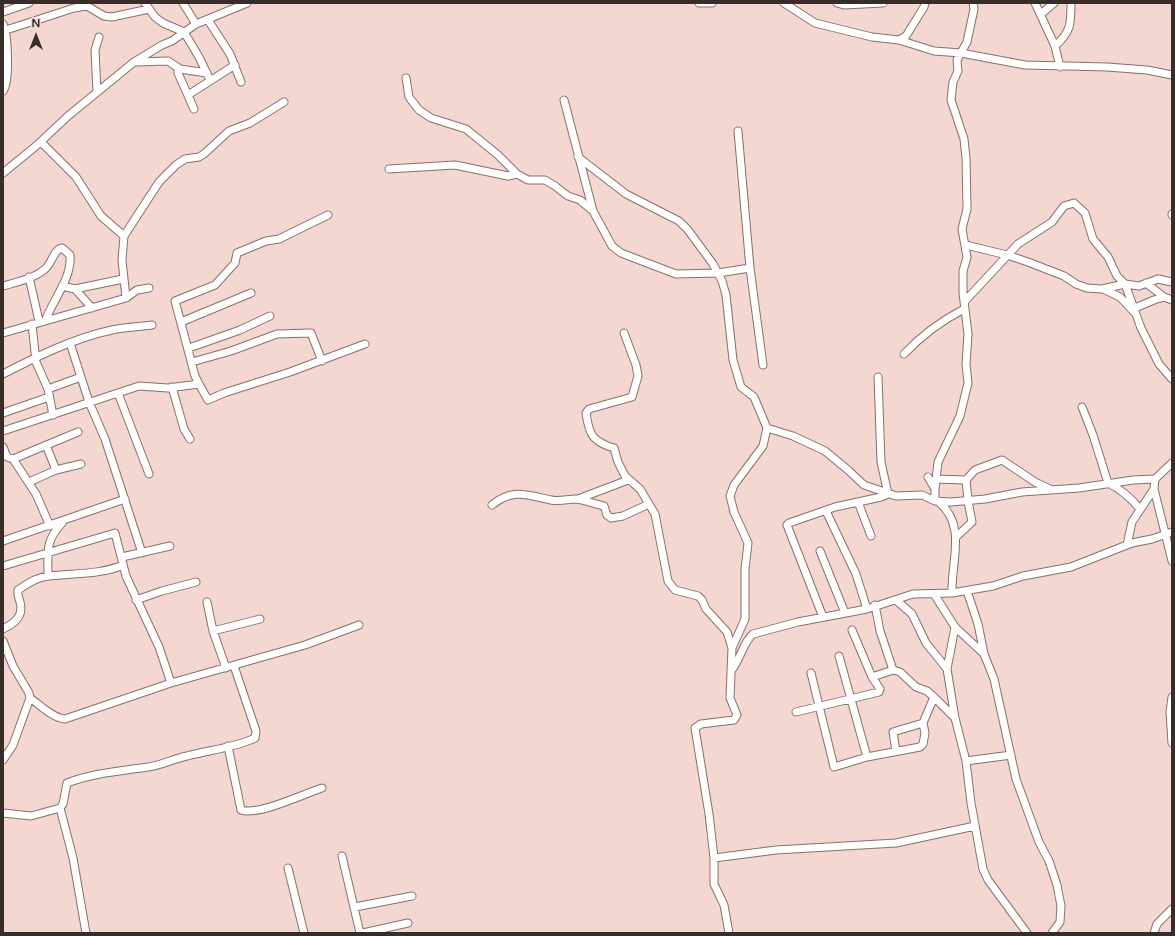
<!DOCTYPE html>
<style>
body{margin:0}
#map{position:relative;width:1175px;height:936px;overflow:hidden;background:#f5d7d1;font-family:"Varela Round",sans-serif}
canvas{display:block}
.frame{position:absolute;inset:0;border:4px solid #382d2b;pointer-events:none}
.north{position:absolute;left:16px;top:16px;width:40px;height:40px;-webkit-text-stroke:3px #f5d7d1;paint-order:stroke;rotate:0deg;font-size:11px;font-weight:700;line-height:16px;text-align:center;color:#382d2b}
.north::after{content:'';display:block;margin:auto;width:14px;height:18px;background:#382d2b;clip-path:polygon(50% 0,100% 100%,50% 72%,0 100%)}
</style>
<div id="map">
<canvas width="1175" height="936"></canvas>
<div class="frame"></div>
<div class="north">N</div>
</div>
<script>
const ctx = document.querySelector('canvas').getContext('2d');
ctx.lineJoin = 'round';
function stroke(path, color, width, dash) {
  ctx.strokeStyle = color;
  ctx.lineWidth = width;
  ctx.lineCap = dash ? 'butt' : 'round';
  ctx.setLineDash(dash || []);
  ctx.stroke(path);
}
const street = new Path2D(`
 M 145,3 L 155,17 L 163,23 L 184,32 L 199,57 L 210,80
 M 183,3 L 196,24
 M 699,3 L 712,3
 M 784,3 L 815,23 L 872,37 L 899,40 L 934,51 L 961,53 L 1025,65 L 1107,67 L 1147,70 L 1172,75
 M 837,3 L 844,5 L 883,3
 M 1035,3 L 1055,46 L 1060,67
 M 3,12 L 29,3
 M 1041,14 L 1054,3
 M 208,20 L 230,54 L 241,82
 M 3,24 C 8,34 10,82 3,91
 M 6,30 L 74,8 L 87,6 L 104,16 L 112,17 L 149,9
 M 899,40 L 906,36 L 924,7 L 925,3
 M 1055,46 C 1071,32 1071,24 1071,3
 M 136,62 L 168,61 L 180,69 L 207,73
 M 178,69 L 178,73 L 194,109
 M 406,78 L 409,97 L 419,110 L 431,118 L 466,129 L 498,155 L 517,174 L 528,180 L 545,180 L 555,186 L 568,196 L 580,200 L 593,211 L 612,246 L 621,253 L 676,274 L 718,273 L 750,268
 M 97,91 L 95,50 L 99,37
 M 188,95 L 235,65
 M 564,100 L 593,211
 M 738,131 L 750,268 L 763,365
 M 41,142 L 76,177 L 101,216 L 124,236
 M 578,157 L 626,194 L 679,221 L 688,230 L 713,264 L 722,281 L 726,295 L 733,360 L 741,387 L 754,397 L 767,428 L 793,436 L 825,451 L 848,470 L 864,485 L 896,496 L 922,495 L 935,501 L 951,502 L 985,499 L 1022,492 L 1079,488 L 1133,480 L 1155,479
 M 389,169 L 455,165 L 508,176 L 517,174
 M 3,173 L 36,146 L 68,116 L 134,62 L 162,45 L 172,41 L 196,24 L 247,3
 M 1172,214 L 1172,215
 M 966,245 L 1007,255 L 1028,262 L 1064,276 L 1076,284 L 1087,288 L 1102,289 L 1125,284 L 1139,286 L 1158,279 L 1172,282
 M 29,277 L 39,321
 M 1146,283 L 1164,297 L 1172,300
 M 3,286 C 17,282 37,278 47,267 C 52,261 55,249 62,248 L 70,255 C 72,278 54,298 46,319
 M 62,286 L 75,289 L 123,279
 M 75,289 L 92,308
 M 1103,289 L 1120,297 L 1135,313
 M 126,298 L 122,260 L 124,236 L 159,182 L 176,165 L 185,159 L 199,157 L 204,154 L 229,131 L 250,123 L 284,102
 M 965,301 L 1018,244 L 1052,222 L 1064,206 L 1074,203 L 1085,213 L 1093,239 L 1108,257 L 1117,276 L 1125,284 L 1141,328 L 1159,364 L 1172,379
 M 1135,308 L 1154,300 L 1164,297
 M 181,322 L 251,293
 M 32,324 L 36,362 L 48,389 L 53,415
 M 3,333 L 126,298 L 137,290 L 149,288
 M 624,333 L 636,365 L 638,376 L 632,397 L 589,409 L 586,413 C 589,435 593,442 614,448 L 618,462 L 625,476 L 640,489 L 655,514 L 668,581 L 675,590 L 698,596 L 702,600 L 706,609 L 727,632 L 732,648 L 730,698 L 737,715 L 734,720 L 701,724 L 695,728 L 709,814 L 714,858 L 714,884 L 724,905 L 729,933
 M 70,343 L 89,402 L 105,439 L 142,553
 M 189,348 L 240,330 L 270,316
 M 904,354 C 922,335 941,321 964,309
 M 192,362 L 231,351 L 277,334 L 309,333 L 311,333 L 322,361
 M 3,374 C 38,356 74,338 112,330 C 125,327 139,327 152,325
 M 199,384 L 195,376 L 175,301 L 215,285 L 235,263 L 237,253 L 266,241 L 279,239 L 328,215
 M 172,387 L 184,429 L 190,439
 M 48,389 L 81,377
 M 118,393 L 149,474
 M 1082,407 L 1093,435 L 1108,483 C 1121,489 1130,497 1140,509
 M 3,413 L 49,397
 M 3,431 L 139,386 L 168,388 L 199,384 L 208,400 L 224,393 L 290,372 L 365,344
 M 46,445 L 56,470
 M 3,447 L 7,457 L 13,459 L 36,494 L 50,526
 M 13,459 L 78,432
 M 1172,463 L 1155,479 L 1154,489 L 1172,561
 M 928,477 L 935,489
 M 936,479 L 966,480
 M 29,482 L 56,470 L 81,464
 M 578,499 L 628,480
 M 968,500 L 966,480 L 975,470 L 1002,460 L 1035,482 L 1050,489
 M 935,501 L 935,489 L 938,462 L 960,416 L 968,383 L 966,364 L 968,334 L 963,293 L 963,271 L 967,257 L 962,229 L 967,209 L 966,158 L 964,139 L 951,100 L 953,82 L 958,71 L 957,60 L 967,42 L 974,9 L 973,3
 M 858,502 L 871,536
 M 939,502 C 967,526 951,561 952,593
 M 492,505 C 513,488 527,495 551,500 C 560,502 568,499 576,499 C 585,500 595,504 604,506 L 607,515 L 611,518 L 623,516 L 649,504
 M 826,511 L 856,574 L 867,609
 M 956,537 L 972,522 L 968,501
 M 3,541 L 125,499
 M 1127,545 L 1132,522 L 1154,489
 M 820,551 L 845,613
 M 122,557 L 170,546
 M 3,566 L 115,533 L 126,576 L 159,647 L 171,683
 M 48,576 C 48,552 45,541 62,523
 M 967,591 L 978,624 L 984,654 L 994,679 L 1016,779 L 1039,842 L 1049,861 L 1057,885 L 1061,906 L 1060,922 L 1052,933
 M 934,594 L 955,627 L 984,654
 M 136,600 L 162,591 L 196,582
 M 896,600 L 912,614 L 926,643 L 947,669 L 955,718 L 966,761 L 971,803 L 983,869 L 988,880 L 1027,933
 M 207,602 L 213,631 L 226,668
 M 875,605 L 880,631 L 893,670 L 900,672 L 916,687 L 927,691 L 934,697 L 955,718
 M 823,617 L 787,525 L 789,523 L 835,507 L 881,497 L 888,494 L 881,462 L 878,377
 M 3,629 C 15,623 24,616 20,602 C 19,598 17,595 18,590 C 26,584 38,577 49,576 C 73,573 100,575 123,565
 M 852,630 L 872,677
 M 213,631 L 260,619
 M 3,641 L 13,666 L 29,693 L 30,698 L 13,745 L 3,760
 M 732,648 L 745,619 L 745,569 L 748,543 L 734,512 L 730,496 L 734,485 L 763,446 L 767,428
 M 839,656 L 867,757
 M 947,669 L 955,627
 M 731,671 C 741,659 743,642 753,634 L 798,622 L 867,609 L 913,594 L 952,593 L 993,586 L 1023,576 L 1071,567 L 1132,543 L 1152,539 L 1172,532
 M 811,673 L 834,767 L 867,757 L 920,747 L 923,744 L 925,733 L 923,723 L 934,697
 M 1172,697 L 1170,712 L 1172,743
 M 30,698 C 40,705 53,718 65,719 L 171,683 L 305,645 L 359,625
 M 796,712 L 879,692 L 880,689 L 872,677 L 893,670
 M 228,746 L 241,810 C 258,816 303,794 322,788
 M 896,751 L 893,732 L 923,723
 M 966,761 L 1011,755
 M 60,808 L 73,858 L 86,933
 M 3,813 L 31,816 L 60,808 L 63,804 L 67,783 C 93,773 121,771 148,767 C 162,765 173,759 187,756 C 209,750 234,748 255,738 L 256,731 L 234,666
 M 342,856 L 360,933
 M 714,858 L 776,850 L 896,843 L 975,826
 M 288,868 L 304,933
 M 355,907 L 412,896
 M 363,933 L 408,923
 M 1154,933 L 1157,924 L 1172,909`);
stroke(street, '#896f69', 9);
stroke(street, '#fff', 7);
</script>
